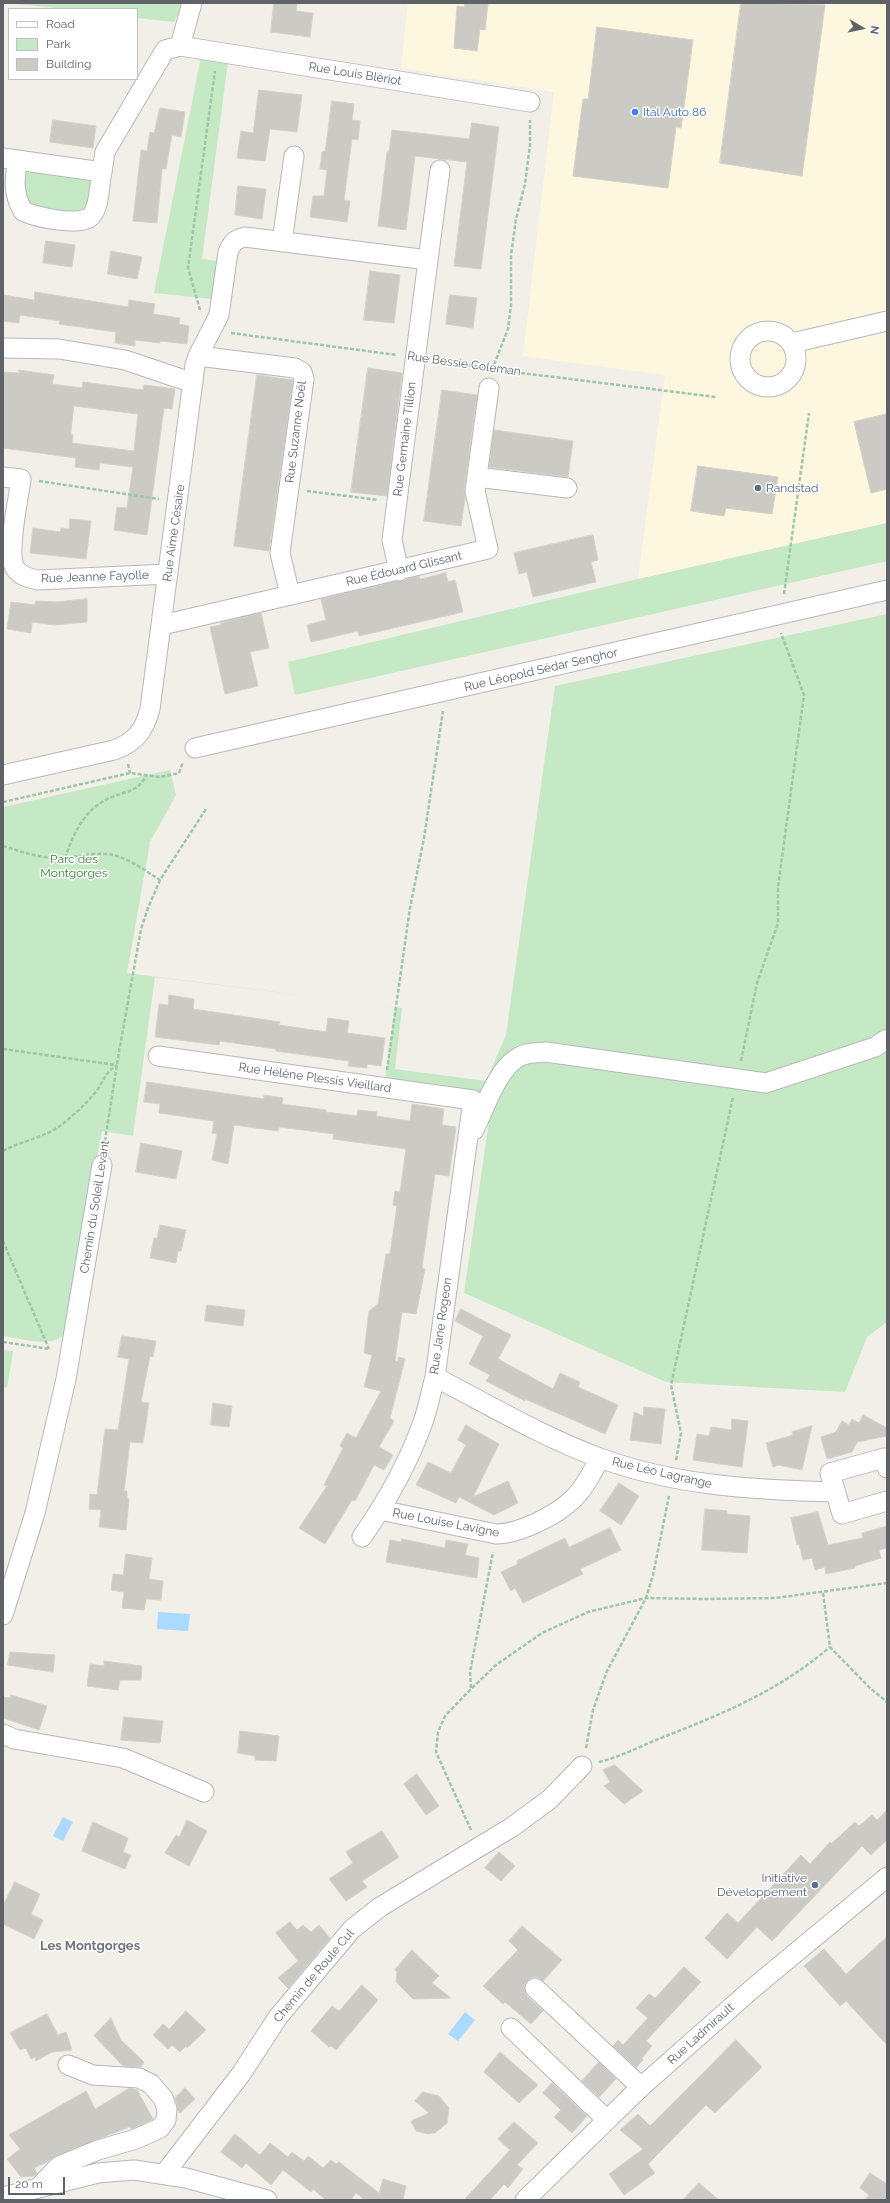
<!DOCTYPE html>
<meta charset="utf-8">
<style>
body{margin:0}
#map{position:relative;width:890px;height:2203px;overflow:hidden;background:#f1efe8;font-family:Raleway,sans-serif}
canvas{display:block}
.frame{position:absolute;inset:0;border:4px solid #5f6368;pointer-events:none}
.legend{position:absolute;left:8px;top:8px;width:130px;height:72px;box-sizing:border-box;background:#fff;border:1px solid #bfc1c3;margin:0;padding:5px 7px;list-style:none;font-size:12px;color:#5f6368}
.legend li{display:flex;align-items:center;gap:8px;height:20px}
.legend b{width:20px;border:1px solid #bfc1c3}
.north{position:absolute;left:842px;top:8px;width:40px;height:40px;-webkit-text-stroke:3px #fff;paint-order:stroke;rotate:99deg;font-size:11px;font-weight:700;line-height:16px;text-align:center;color:#5f6368}
.north::after{content:'';display:block;margin:auto;width:14px;height:18px;background:#5f6368;clip-path:polygon(50% 0,100% 100%,50% 72%,0 100%)}
.scale{position:absolute;left:8px;top:2177px;width:57px;height:18px;box-sizing:border-box;border:2px solid #5f6368;border-top:0;padding-left:5px;font-size:12px;line-height:14px;white-space:nowrap;color:#5f6368;-webkit-text-stroke:3px #fff;paint-order:stroke}
</style>
<div id="map">
<canvas width="890" height="2203"></canvas>
<div class="frame"></div>
<ul class="legend">
<li><b style="height:5px;background:#fff"></b>Road</li>
<li><b style="height:11px;background:#c5e8c5"></b>Park</li>
<li><b style="height:11px;background:#cccac5"></b>Building</li>
</ul>
<div class="north">N</div>
<div class="scale">20 m</div>
</div>
<script>
const ctx = document.querySelector('canvas').getContext('2d');
ctx.lineJoin = 'round';
function fillPath(path, color) {
  ctx.fillStyle = color;
  ctx.fill(path, 'evenodd');
}
function stroke(path, color, width, dash) {
  ctx.strokeStyle = color;
  ctx.lineWidth = width;
  ctx.lineCap = dash ? 'butt' : 'round';
  ctx.setLineDash(dash || []);
  ctx.stroke(path);
}
function label(font, color, halo, rows, align = 'center') {
  ctx.font = font + ' Raleway,sans-serif';
  ctx.lineWidth = 3;
  ctx.setLineDash([]);
  ctx.textBaseline = 'middle';
  ctx.strokeStyle = halo;
  ctx.fillStyle = color;
  for (const [text, x, y, turn = 0] of rows) {
    ctx.save();
    ctx.translate(x, y);
    ctx.rotate((+turn || 0) * Math.PI / 180);
    ctx.textAlign = isNaN(turn) ? turn : align;
    if (halo) ctx.strokeText(text, 0, 0);
    ctx.fillText(text, 0, 0);
    ctx.restore();
  }
}
const commercial = new Path2D(`
 M 408,3 L 887,3 L 887,523 L 638,579 L 665,375 L 523,356 L 554,92 L 401,68 Z`);
const green = new Path2D(`
 M 11,3 L 184,3 L 174,22 L 137,18 L 137,9 L 62,9 Z
 M 201,57 L 228,62 L 202,259 L 218,261 L 212,299 L 154,293 Z
 M 31,169 L 90,178 L 92,181 L 87,207 L 80,213 L 33,208 L 25,197 L 24,176 Z
 M 887,523 L 887,561 L 295,695 L 288,662 L 638,579 Z
 M 887,614 L 887,1322 L 867,1337 L 845,1392 L 666,1382 L 464,1293 L 493,1094 L 385,1080 L 395,1007 L 155,977 L 133,1136 L 102,1131 L 66,1332 C 53,1350 22,1338 3,1336 L 3,807 L 170,770 L 176,795 L 150,842 L 127,973 L 402,1008 L 395,1069 L 486,1081 L 506,1035 L 555,686 Z
 M 3,1350 L 13,1351 L 7,1388 L 3,1387 Z`);
const water = new Path2D(`
 M 158,1612 L 190,1614 L 188,1631 L 157,1629 Z
 M 63,1817 L 73,1822 L 63,1841 L 53,1836 Z
 M 465,2012 L 475,2020 L 458,2041 L 448,2034 Z`);
const building = new Path2D(`
 M 274,3 L 297,3 L 296,11 L 313,13 L 310,37 L 271,32 Z
 M 465,3 L 488,3 L 485,30 L 480,29 L 477,51 L 454,48 L 457,6 L 464,7 Z
 M 741,3 L 825,5 L 802,176 L 720,163 Z
 M 597,27 L 693,40 L 681,128 L 676,127 L 668,188 L 573,176 L 583,99 L 588,99 Z
 M 259,90 L 302,95 L 297,132 L 270,129 L 265,161 L 237,158 L 241,131 L 253,133 Z
 M 332,101 L 354,104 L 352,120 L 360,121 L 358,140 L 352,139 L 344,200 L 350,201 L 347,222 L 310,217 L 313,196 L 324,196 L 327,170 L 320,169 L 322,152 L 325,151 Z
 M 160,108 L 185,112 L 181,137 L 172,135 L 166,169 L 162,169 L 157,223 L 133,221 L 141,150 L 147,151 L 150,132 L 154,133 Z
 M 53,120 L 96,126 L 93,148 L 50,142 Z
 M 472,123 L 499,127 L 481,269 L 454,266 L 467,162 L 415,156 L 406,230 L 378,226 L 387,152 L 389,152 L 392,130 L 469,139 Z
 M 238,186 L 266,189 L 262,219 L 235,215 Z
 M 46,241 L 75,245 L 72,267 L 43,263 Z
 M 111,251 L 142,257 L 137,279 L 108,274 Z
 M 370,271 L 400,275 L 394,323 L 364,320 Z
 M 35,292 L 128,307 L 129,300 L 155,304 L 153,314 L 180,318 L 179,324 L 189,326 L 187,344 L 160,341 L 160,343 L 135,340 L 135,346 L 115,343 L 116,332 L 59,324 L 60,321 L 20,315 L 19,323 L 3,321 L 3,295 L 34,300 Z
 M 450,295 L 477,298 L 473,328 L 446,324 Z
 M 368,368 L 402,373 L 387,496 L 351,492 Z
 M 19,370 L 54,375 L 52,384 L 82,388 L 83,382 L 143,390 L 144,385 L 175,389 L 172,409 L 164,408 L 147,535 L 114,530 L 117,507 L 127,508 L 133,467 L 100,463 L 99,470 L 75,467 L 76,458 L 3,448 L 3,374 L 5,372 L 19,373 ZM 74,406 L 138,414 L 134,451 L 72,443 L 73,435 L 71,434 Z
 M 257,375 L 293,380 L 269,551 L 234,546 Z
 M 442,390 L 477,395 L 464,490 L 465,498 L 461,526 L 424,521 Z
 M 887,414 L 887,489 L 871,493 L 854,422 Z
 M 494,430 L 573,441 L 568,477 L 489,467 Z
 M 698,466 L 778,477 L 772,514 L 726,508 L 724,516 L 691,511 Z
 M 70,519 L 91,521 L 86,559 L 30,553 L 33,528 L 60,532 L 61,528 L 69,529 Z
 M 593,535 L 598,560 L 591,562 L 596,582 L 533,597 L 527,572 L 519,574 L 514,553 Z
 M 446,573 L 448,582 L 455,580 L 463,612 L 359,636 L 358,631 L 311,642 L 307,625 L 326,620 L 321,599 L 419,576 L 420,579 Z
 M 87,599 L 87,622 L 54,625 L 32,622 L 31,633 L 7,629 L 11,602 L 35,605 L 36,601 L 56,602 Z
 M 261,613 L 269,648 L 250,652 L 258,686 L 225,694 L 210,627 L 221,625 L 221,623 Z
 M 169,995 L 194,999 L 193,1009 L 280,1022 L 279,1025 L 326,1032 L 328,1018 L 349,1021 L 347,1033 L 385,1038 L 381,1066 L 367,1064 L 367,1068 L 348,1066 L 349,1061 L 276,1051 L 276,1049 L 220,1041 L 219,1045 L 155,1037 L 159,1004 L 168,1005 Z
 M 147,1082 L 264,1099 L 264,1095 L 283,1098 L 282,1104 L 326,1110 L 326,1112 L 357,1116 L 358,1110 L 377,1112 L 376,1116 L 410,1121 L 412,1104 L 444,1109 L 442,1125 L 456,1127 L 449,1176 L 435,1174 L 422,1268 L 425,1269 L 416,1314 L 402,1312 L 395,1360 L 397,1362 L 399,1357 L 405,1359 L 390,1418 L 394,1421 L 379,1447 L 393,1455 L 384,1470 L 374,1465 L 355,1501 L 352,1500 L 325,1544 L 299,1528 L 327,1486 L 324,1485 L 343,1448 L 340,1446 L 347,1433 L 356,1438 L 381,1391 L 364,1387 L 372,1355 L 364,1353 L 369,1311 L 378,1304 L 386,1254 L 390,1254 L 397,1206 L 393,1205 L 395,1191 L 400,1192 L 406,1149 L 333,1139 L 334,1134 L 279,1127 L 278,1131 L 234,1125 L 228,1164 L 212,1160 L 217,1134 L 212,1133 L 214,1121 L 159,1113 L 160,1104 L 144,1102 Z
 M 141,1143 L 182,1151 L 176,1179 L 136,1172 Z
 M 160,1225 L 186,1230 L 181,1251 L 178,1251 L 176,1263 L 150,1258 L 154,1238 L 157,1238 Z
 M 207,1305 L 245,1310 L 243,1326 L 205,1321 Z
 M 461,1309 L 511,1335 L 498,1359 L 553,1389 L 560,1373 L 580,1382 L 578,1387 L 618,1405 L 605,1434 L 525,1399 L 525,1401 L 486,1381 L 490,1375 L 469,1364 L 483,1336 L 455,1321 Z
 M 122,1336 L 156,1341 L 153,1357 L 150,1356 L 141,1402 L 149,1403 L 143,1443 L 130,1442 L 124,1491 L 127,1491 L 127,1498 L 129,1499 L 126,1530 L 99,1527 L 101,1510 L 89,1509 L 90,1494 L 97,1495 L 105,1429 L 118,1430 L 129,1359 L 118,1357 Z
 M 213,1403 L 232,1406 L 229,1427 L 211,1425 Z
 M 644,1407 L 665,1409 L 661,1444 L 630,1440 L 634,1412 L 643,1416 Z
 M 863,1415 L 887,1428 L 887,1436 L 857,1442 L 852,1452 L 827,1459 L 821,1437 L 836,1432 L 842,1421 L 849,1425 L 852,1419 L 859,1423 Z
 M 732,1419 L 748,1421 L 742,1467 L 693,1460 L 697,1434 L 709,1436 L 711,1427 L 731,1430 Z
 M 466,1425 L 499,1444 L 473,1497 L 508,1481 L 518,1503 L 494,1515 L 459,1497 L 456,1503 L 416,1485 L 428,1462 L 451,1473 L 466,1445 L 458,1440 Z
 M 812,1426 L 802,1470 L 779,1465 L 773,1467 L 766,1443 L 793,1435 L 792,1432 Z
 M 619,1483 L 639,1496 L 621,1525 L 600,1511 Z
 M 705,1509 L 727,1511 L 727,1514 L 750,1516 L 747,1553 L 702,1550 Z
 M 818,1512 L 828,1545 L 863,1538 L 862,1533 L 887,1526 L 887,1548 L 879,1550 L 881,1558 L 855,1566 L 855,1568 L 826,1574 L 825,1567 L 815,1570 L 812,1558 L 803,1560 L 799,1544 L 797,1545 L 791,1518 Z
 M 610,1528 L 621,1550 L 580,1569 L 583,1574 L 523,1603 L 515,1588 L 511,1591 L 501,1572 L 518,1564 L 517,1561 L 565,1538 L 569,1547 Z
 M 402,1539 L 445,1548 L 446,1540 L 468,1544 L 465,1555 L 479,1558 L 477,1578 L 386,1562 L 390,1540 L 401,1542 Z
 M 126,1554 L 152,1558 L 149,1579 L 163,1581 L 161,1600 L 146,1599 L 144,1610 L 122,1608 L 124,1592 L 111,1590 L 113,1574 L 123,1575 Z
 M 10,1652 L 55,1655 L 53,1672 L 8,1665 Z
 M 104,1661 L 142,1666 L 141,1680 L 120,1680 L 118,1690 L 87,1686 L 90,1664 L 104,1666 Z
 M 11,1695 L 47,1706 L 39,1730 L 3,1718 L 3,1697 L 10,1698 Z
 M 124,1717 L 163,1721 L 160,1743 L 121,1740 Z
 M 240,1731 L 279,1736 L 276,1761 L 255,1760 L 255,1756 L 238,1753 Z
 M 615,1765 L 643,1791 L 624,1804 L 604,1786 L 610,1782 L 603,1770 Z
 M 417,1774 L 439,1806 L 426,1815 L 404,1784 Z
 M 887,1810 L 887,1840 L 871,1855 L 862,1846 L 772,1941 L 757,1927 L 727,1959 L 705,1938 L 727,1913 L 738,1923 L 801,1855 L 810,1864 L 830,1842 L 831,1844 L 855,1822 L 859,1826 L 872,1815 L 877,1820 Z
 M 187,1820 L 207,1831 L 189,1866 L 165,1853 L 176,1835 L 179,1837 Z
 M 93,1822 L 128,1838 L 123,1852 L 131,1855 L 125,1869 L 82,1851 Z
 M 382,1831 L 399,1857 L 362,1881 L 367,1887 L 346,1901 L 329,1879 L 353,1863 L 346,1852 Z
 M 499,1852 L 515,1866 L 501,1881 L 485,1868 Z
 M 15,1882 L 40,1894 L 31,1914 L 43,1920 L 34,1939 L 3,1924 L 3,1906 Z
 M 290,1922 L 297,1930 L 303,1925 L 311,1932 L 319,1925 L 330,1938 L 288,1988 L 278,1978 L 298,1961 L 276,1933 Z
 M 522,1926 L 562,1960 L 543,1981 L 538,1977 L 532,1977 L 524,1985 L 527,1996 L 543,2011 L 531,2024 L 505,2002 L 503,2004 L 483,1986 L 518,1950 L 509,1941 Z
 M 887,1937 L 887,2045 L 846,2001 L 840,2006 L 804,1966 L 824,1949 L 846,1974 Z
 M 412,1950 L 439,1976 L 432,1983 L 451,1998 L 413,1999 L 396,1982 L 397,1972 L 395,1970 Z
 M 684,1967 L 701,1982 L 646,2041 L 652,2046 L 642,2058 L 643,2060 L 636,2068 L 613,2046 L 618,2040 L 623,2045 L 648,2018 L 636,2008 L 649,1994 L 655,1998 Z
 M 362,1985 L 378,2000 L 336,2050 L 331,2046 L 329,2047 L 311,2031 L 332,2006 L 339,2011 Z
 M 186,2011 L 206,2030 L 187,2048 L 186,2046 L 180,2052 L 172,2045 L 168,2049 L 153,2035 L 163,2024 L 169,2029 Z
 M 47,2014 L 58,2035 L 66,2032 L 72,2050 L 52,2052 L 36,2061 L 35,2057 L 31,2059 L 26,2048 L 20,2050 L 10,2033 Z
 M 111,2018 L 121,2040 L 144,2062 L 141,2067 L 123,2066 L 94,2036 Z
 M 736,2040 L 762,2067 L 715,2113 L 706,2105 L 648,2164 L 655,2173 L 624,2195 L 609,2174 L 643,2149 L 620,2130 L 638,2114 L 650,2126 Z
 M 500,2052 L 538,2085 L 519,2103 L 484,2072 Z
 M 599,2062 L 616,2079 L 599,2097 L 582,2081 Z
 M 552,2083 L 587,2116 L 572,2133 L 554,2117 L 561,2110 L 543,2093 Z
 M 130,2088 L 137,2090 L 153,2119 L 132,2129 L 129,2127 L 55,2156 L 47,2162 L 34,2168 L 37,2173 L 34,2176 L 21,2177 L 7,2159 L 20,2149 L 9,2135 L 86,2091 L 95,2109 Z
 M 185,2088 L 195,2099 L 180,2113 L 178,2111 L 175,2098 Z
 M 423,2092 L 439,2096 L 449,2108 L 447,2123 L 435,2133 L 428,2134 L 416,2131 L 411,2121 L 429,2113 L 415,2101 Z
 M 514,2122 L 538,2143 L 517,2165 L 523,2169 L 508,2188 L 504,2184 L 490,2200 L 464,2200 L 510,2150 L 498,2139 Z
 M 235,2134 L 260,2155 L 270,2143 L 288,2157 L 292,2152 L 304,2161 L 308,2156 L 323,2168 L 331,2160 L 336,2164 L 339,2162 L 379,2193 L 383,2179 L 406,2186 L 403,2200 L 365,2200 L 356,2193 L 351,2200 L 326,2200 L 313,2189 L 311,2192 L 283,2170 L 271,2185 L 246,2163 L 242,2168 L 221,2152 Z
 M 870,2173 L 887,2184 L 887,2200 L 865,2200 L 869,2195 L 860,2188 Z
 M 699,2183 L 719,2200 L 683,2200 Z`);
const path = new Path2D(`
 M 200,310 L 188,268 L 215,71
 M 231,333 L 397,355
 M 433,360 L 488,368
 M 492,370 L 508,329 L 511,305 L 511,255 L 516,219 L 525,184 L 530,145 L 530,120
 M 497,370 L 716,397
 M 39,481 L 159,499
 M 307,491 L 378,500
 M 784,594 L 809,413
 M 128,764 L 130,773
 M 3,802 L 130,773 L 160,777 L 179,773 L 183,762
 M 3,846 C 19,851 36,857 54,858 C 72,859 90,852 108,854 C 128,857 144,870 160,880
 M 65,858 C 74,832 85,808 112,797 C 129,790 137,792 147,775
 M 3,1049 L 116,1065
 M 741,1061 L 757,983 L 778,923 L 778,887 L 804,695 L 781,633
 M 387,1070 L 410,908 L 424,838 L 443,711
 M 104,1147 L 119,1052 L 141,929 L 148,908 L 160,880 L 206,809
 M 3,1151 C 21,1141 43,1138 60,1126 C 73,1116 88,1102 98,1089 C 104,1079 107,1071 117,1065
 M 3,1241 L 49,1349
 M 3,1342 L 50,1349
 M 676,1460 L 681,1433 L 671,1385 L 733,1097
 M 823,1593 L 830,1647 L 869,1687 L 887,1702
 M 471,1688 L 470,1672 L 493,1552
 M 586,1748 L 593,1710 L 607,1671 L 646,1598 L 653,1575 L 669,1496
 M 599,1762 C 620,1757 641,1746 661,1738 C 724,1713 777,1692 830,1647
 M 471,1830 L 436,1752 L 438,1732 L 445,1716 L 471,1689 L 496,1665 L 542,1633 L 588,1612 L 646,1598 L 704,1599 L 775,1598 L 887,1583`);
const minor = new Path2D(`
 M 180,46 L 530,102
 M 3,158 L 102,172 L 105,152 L 165,50 L 180,46 L 192,3
 M 18,160 C 14,179 13,194 23,211 C 35,217 83,228 92,215 C 100,205 99,185 102,172
 M 282,242 L 294,156
 M 428,260 L 440,170
 M740 359a28 28 0 1 1 56 0a28 28 0 1 1-56 0Z
 M 792,343 L 887,321
 M 3,348 L 59,349 L 125,360 L 193,383
 M 198,356 L 295,368 L 302,372 L 304,379 L 280,553 L 290,595
 M 3,477 L 21,479 C 19,497 6,553 15,568 C 20,576 29,578 38,580 L 168,574
 M 477,477 L 567,488
 M 162,625 L 488,549 L 475,491 L 489,388
 M 195,748 L 887,590
 M 3,775 L 114,750 C 136,742 144,731 150,709 L 195,365 L 198,356 L 219,315 L 228,252 C 232,243 235,239 245,237 L 428,260 L 392,540 L 399,571
 M 158,1056 L 473,1100 L 435,1377 C 431,1392 428,1408 423,1422 C 408,1464 387,1501 362,1537
 M 474,1130 C 484,1110 498,1067 519,1057 C 527,1052 536,1053 546,1052 L 766,1083 L 875,1047 L 887,1039
 M 435,1377 C 489,1405 543,1437 600,1458 C 676,1486 756,1490 836,1492
 M 887,1468 L 884,1458 L 830,1473 L 842,1514 L 887,1501
 M 380,1510 L 496,1534 C 519,1534 557,1515 573,1499 C 585,1488 592,1472 600,1458
 M 3,1615 L 35,1513 L 66,1379 L 102,1165
 M 3,1734 L 14,1739 L 123,1758 L 204,1792
 M 535,1988 L 641,2087
 M 511,2028 L 607,2120
 M 165,2173 L 241,2074 L 278,2017 L 352,1929 L 380,1907 L 512,1827 L 550,1799 L 582,1766
 M 40,2186 L 59,2166 L 98,2150 L 136,2139 L 160,2128 L 166,2120 L 167,2109 L 163,2098 L 151,2084 L 139,2078 L 93,2075 L 68,2065
 M 3,2197 L 98,2173 L 134,2170 L 186,2178 L 267,2200
 M 525,2200 L 641,2087 L 752,1989 L 887,1877`);
const markers = [
 [635,112,4,"#3f7fe0"],
 [758,488,4,"#5c6f8a"],
 [815,1885,4,"#5c6f8a"]
];
const streetNames = [
 ["Rue Louis Blériot",355,74,9],
 ["Rue Bessie Coleman",464,364,8],
 ["Rue Suzanne Noël",296,432,-83],
 ["Rue Germaine Tillion",405,439,-83],
 ["Rue Aimé Césaire",174,533,-82],
 ["Rue Édouard Glissant",404,569,-13],
 ["Rue Jeanne Fayolle",95,577,-2],
 ["Rue Léopold Sédar Senghor",541,670,-13],
 ["Rue Hélène Plessis Vieillard",315,1078,8],
 ["Chemin du Soleil Levant",95,1207,-81],
 ["Rue Jane Rogeon",441,1326,-82],
 ["Rue Léo Lagrange",662,1473,13],
 ["Rue Louise Lavigne",446,1523,11],
 ["Chemin de Roule Cul",314,1976,-50],
 ["Rue Ladmirault",701,2034,-42]
];
const shopNames = [
 ["Ital Auto 86",643,112]
];
const serviceNames = [
 ["Randstad",766,488],
 ["Initiative",807,1878,"right"],
 ["Développement",807,1892,"right"]
];
const parkNames = [
 ["Parc des",74,859],
 ["Montgorges",74,873]
];
const neighbourhoodNames = [
 ["Les Montgorges",90,1946]
];
fillPath(commercial, '#fef7e0');
fillPath(green, '#c5e8c5');
fillPath(water, '#aadaff');
fillPath(building, '#cccac5');
stroke(building, '#d6d1c6', 1);
stroke(minor, '#b5b8bc', 21);
stroke(path, '#9cc7a9', 2.5, [4, 2]);
stroke(minor, '#fff', 19);
for (const [x, y, r, color] of markers) {
  const dot = new Path2D();
  dot.arc(x, y, r, 0, 2 * Math.PI);
  ctx.fillStyle = color;
  ctx.fill(dot);
  stroke(dot, '#fff', 1.5);
}
label('12px', '#5f6368', '#fff', streetNames);
label('12px', '#366cbe', '#fff', shopNames, 'left');
label('12px', '#4e5e75', '#fff', serviceNames, 'left');
label('12px', '#348238', '#fff', parkNames);
label('bold 13px', '#70757a', '#fff', neighbourhoodNames);
</script>
